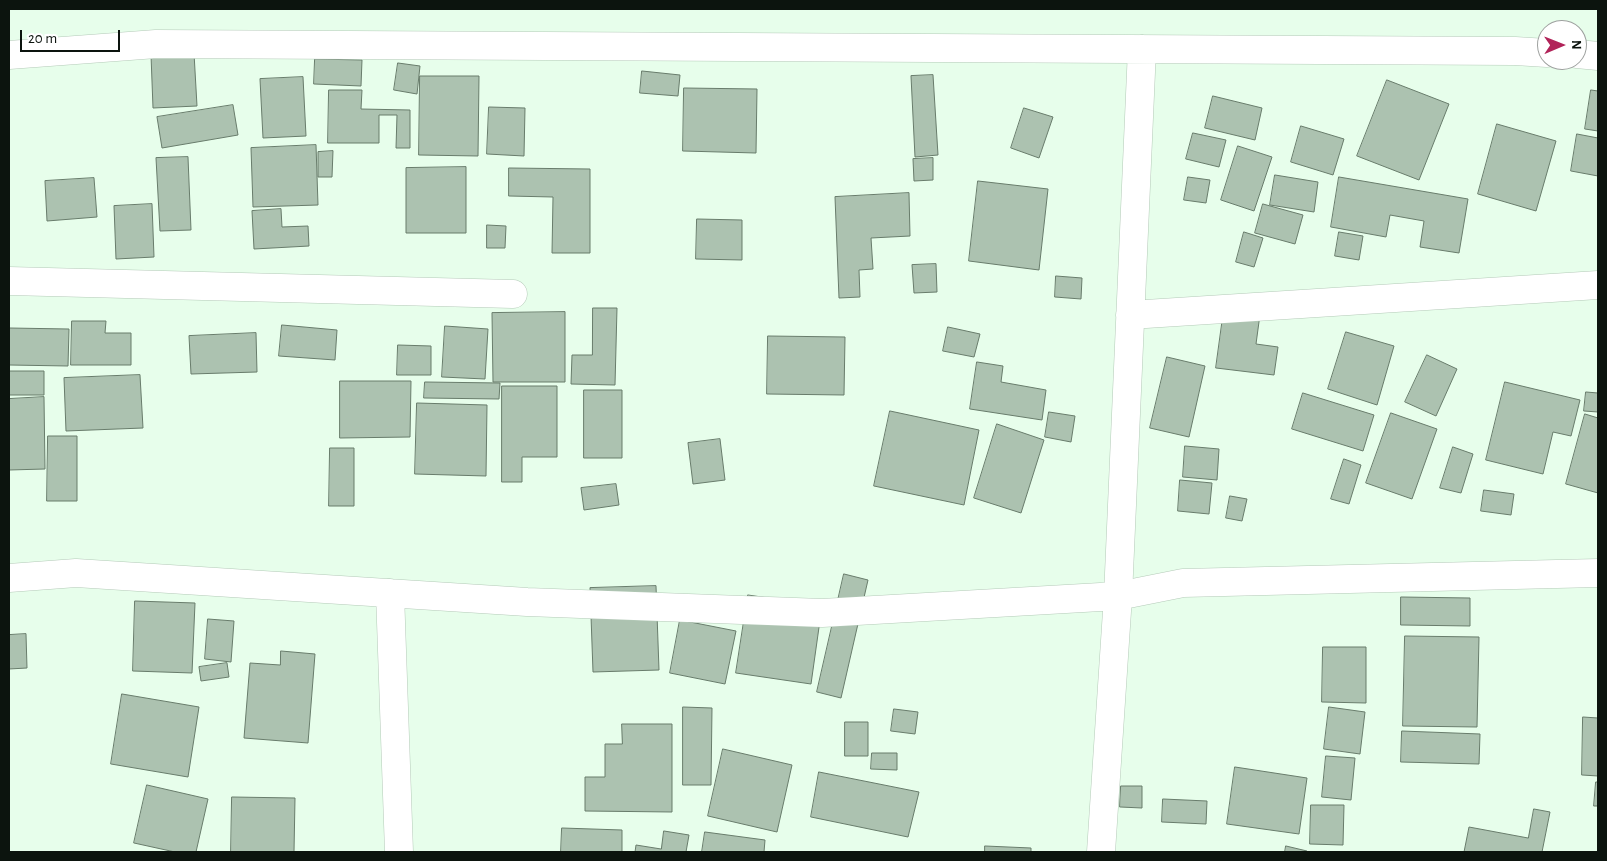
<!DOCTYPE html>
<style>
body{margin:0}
#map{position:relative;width:1607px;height:861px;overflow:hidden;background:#e7feeb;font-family:"Alegreya Sans",sans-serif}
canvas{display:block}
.frame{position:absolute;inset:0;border:10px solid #0c140e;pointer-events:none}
.north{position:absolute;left:1537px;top:20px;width:50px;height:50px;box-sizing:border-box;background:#fff;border:1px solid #9ea19f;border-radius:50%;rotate:89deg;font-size:14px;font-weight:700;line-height:20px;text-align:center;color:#0c140e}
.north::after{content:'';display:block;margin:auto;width:18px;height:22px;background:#b12359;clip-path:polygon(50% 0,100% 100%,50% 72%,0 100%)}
.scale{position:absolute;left:20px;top:30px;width:100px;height:22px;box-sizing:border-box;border:2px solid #0c140e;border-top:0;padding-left:6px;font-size:15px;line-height:18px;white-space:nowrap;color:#0c140e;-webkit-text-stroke:4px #fff;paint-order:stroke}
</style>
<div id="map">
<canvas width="1607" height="861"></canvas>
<div class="frame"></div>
<div class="north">N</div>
<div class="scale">20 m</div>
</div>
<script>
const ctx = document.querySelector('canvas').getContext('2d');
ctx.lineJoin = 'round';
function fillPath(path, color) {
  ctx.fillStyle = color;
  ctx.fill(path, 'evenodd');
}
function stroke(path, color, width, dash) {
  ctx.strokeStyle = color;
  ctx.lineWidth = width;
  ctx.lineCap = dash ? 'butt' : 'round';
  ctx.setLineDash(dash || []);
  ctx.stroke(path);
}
const building = new Path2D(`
 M 194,53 L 197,106 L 153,108 L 151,55 Z
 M 315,59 L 362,60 L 361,86 L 314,84 Z
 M 398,63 L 420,66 L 417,94 L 394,90 Z
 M 642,71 L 680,75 L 678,96 L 640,93 Z
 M 933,75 L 938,155 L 915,157 L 911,76 Z
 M 420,76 L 479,76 L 478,156 L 419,155 Z
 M 303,77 L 306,136 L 263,138 L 260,79 Z
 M 1387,80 L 1449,104 L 1419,180 L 1357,156 Z
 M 684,88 L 757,89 L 756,153 L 683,151 Z
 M 329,90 L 362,90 L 361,109 L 410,110 L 410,148 L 396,148 L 397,115 L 379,115 L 379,143 L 328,143 Z
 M 1591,90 L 1598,91 L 1598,131 L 1585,129 Z
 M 1213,96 L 1262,108 L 1255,140 L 1205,128 Z
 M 233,105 L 238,135 L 162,148 L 157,117 Z
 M 489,107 L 525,108 L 524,156 L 487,154 Z
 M 1024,108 L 1053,117 L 1039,158 L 1011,148 Z
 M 1497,124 L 1556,141 L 1536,211 L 1478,194 Z
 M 1301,126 L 1344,139 L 1333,175 L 1291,162 Z
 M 1193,133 L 1226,140 L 1219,167 L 1186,159 Z
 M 1577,134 L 1598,138 L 1598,176 L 1571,171 Z
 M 316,145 L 318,205 L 253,207 L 251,148 Z
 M 1238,146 L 1272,157 L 1254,211 L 1221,200 Z
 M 333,151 L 332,177 L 318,177 L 318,152 Z
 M 188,157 L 191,230 L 160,231 L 156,158 Z
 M 933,158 L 933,180 L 914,181 L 913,159 Z
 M 466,167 L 466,233 L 406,233 L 406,168 Z
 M 509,168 L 590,169 L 590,253 L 552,253 L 553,197 L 509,196 Z
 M 1275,175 L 1318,182 L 1314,212 L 1270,205 Z
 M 1188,177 L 1210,180 L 1206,203 L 1184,200 Z
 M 1339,177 L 1468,199 L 1459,253 L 1420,247 L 1424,221 L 1390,215 L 1386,237 L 1331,227 Z
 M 94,178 L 97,217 L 47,221 L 45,181 Z
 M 978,181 L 1048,189 L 1039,270 L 969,261 Z
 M 909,193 L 910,236 L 871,238 L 873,269 L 859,270 L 860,297 L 839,298 L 835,197 Z
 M 152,204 L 154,257 L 116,259 L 114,206 Z
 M 1263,204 L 1303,215 L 1295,244 L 1255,233 Z
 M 281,209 L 282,227 L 308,226 L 309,246 L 254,249 L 252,211 Z
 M 697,219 L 742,220 L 742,260 L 696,259 Z
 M 487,225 L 506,226 L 505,248 L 487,248 Z
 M 1244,232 L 1263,238 L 1254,267 L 1236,262 Z
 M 1339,232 L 1363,236 L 1359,260 L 1335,256 Z
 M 936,264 L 937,292 L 914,293 L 912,265 Z
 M 1056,276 L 1082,278 L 1081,299 L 1055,297 Z
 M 1225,302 L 1261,307 L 1256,344 L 1278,347 L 1274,375 L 1216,368 Z
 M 593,308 L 617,308 L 615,385 L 571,384 L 572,355 L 592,355 Z
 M 565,312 L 565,382 L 493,382 L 492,313 Z
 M 72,321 L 106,321 L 105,333 L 131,333 L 131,365 L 71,365 Z
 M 282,325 L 337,330 L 335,360 L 279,356 Z
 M 445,326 L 488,329 L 485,379 L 442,377 Z
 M 948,327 L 980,334 L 974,357 L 943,351 Z
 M 9,328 L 69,329 L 68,366 L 9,365 Z
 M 1346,332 L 1394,346 L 1377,405 L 1328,389 Z
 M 256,333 L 257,372 L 191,374 L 189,336 Z
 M 768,336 L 845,337 L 844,395 L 767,394 Z
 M 398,345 L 431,346 L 431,375 L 397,375 Z
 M 1427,355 L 1457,369 L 1436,416 L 1405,402 Z
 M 1167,357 L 1205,366 L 1189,437 L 1150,428 Z
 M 977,362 L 1003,366 L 1001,382 L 1046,390 L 1042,420 L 970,409 Z
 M 9,371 L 44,371 L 44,395 L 9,395 Z
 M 140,375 L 143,428 L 66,431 L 64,378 Z
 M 340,381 L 411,381 L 410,437 L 340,438 Z
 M 425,382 L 500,383 L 499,399 L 424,398 Z
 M 1505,382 L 1580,400 L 1571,436 L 1553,432 L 1543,474 L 1486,460 Z
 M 502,386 L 557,386 L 557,457 L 522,457 L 522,482 L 502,482 Z
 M 584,390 L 622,390 L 622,458 L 584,458 Z
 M 1586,392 L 1598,393 L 1598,412 L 1584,411 Z
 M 1303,393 L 1374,415 L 1363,451 L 1292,429 Z
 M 44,397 L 45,469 L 9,470 L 9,399 Z
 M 417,403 L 487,405 L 486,476 L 415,474 Z
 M 890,411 L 979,430 L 964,505 L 874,486 Z
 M 1049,412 L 1075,416 L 1071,442 L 1045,437 Z
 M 1391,413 L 1437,429 L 1412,499 L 1366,483 Z
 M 1585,414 L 1598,418 L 1598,493 L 1566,484 Z
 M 997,424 L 1044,440 L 1021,513 L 974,498 Z
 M 48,436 L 77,436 L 77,501 L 47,501 Z
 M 720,439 L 725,480 L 693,484 L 688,443 Z
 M 1185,446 L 1219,449 L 1217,480 L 1183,477 Z
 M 1453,447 L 1473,454 L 1461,493 L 1440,488 Z
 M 330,448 L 354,448 L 354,506 L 329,506 Z
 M 1344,459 L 1361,465 L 1349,504 L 1331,499 Z
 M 1180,480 L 1212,483 L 1209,514 L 1178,511 Z
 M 616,484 L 619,505 L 584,510 L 581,488 Z
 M 1484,490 L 1514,494 L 1511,515 L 1481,511 Z
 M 1230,496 L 1247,499 L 1242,521 L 1226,518 Z
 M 844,574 L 868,580 L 841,698 L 817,692 Z
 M 656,586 L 659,670 L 593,672 L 590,588 Z
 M 748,595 L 822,606 L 811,684 L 736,673 Z
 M 1401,597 L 1470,598 L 1470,626 L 1401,625 Z
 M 135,601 L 195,603 L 192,673 L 133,671 Z
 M 208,619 L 234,621 L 231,662 L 205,659 Z
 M 680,620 L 736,631 L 725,684 L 670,673 Z
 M 26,634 L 27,668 L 9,669 L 9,635 Z
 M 1405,636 L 1479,637 L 1477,727 L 1403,726 Z
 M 1323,647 L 1366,647 L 1366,703 L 1322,702 Z
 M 281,651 L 315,654 L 308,743 L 244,738 L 250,663 L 280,665 Z
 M 227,663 L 229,677 L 201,681 L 199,667 Z
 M 122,694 L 199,707 L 188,777 L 111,764 Z
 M 683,707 L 712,708 L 711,785 L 683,785 Z
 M 1329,707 L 1365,712 L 1360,754 L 1324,749 Z
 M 894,709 L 918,712 L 915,734 L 891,731 Z
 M 1583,717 L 1598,718 L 1598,776 L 1582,775 Z
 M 845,722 L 868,722 L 868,756 L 845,756 Z
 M 622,724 L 672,724 L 672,812 L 585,811 L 585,777 L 605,777 L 605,744 L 622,744 Z
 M 1402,731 L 1480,734 L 1479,764 L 1401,762 Z
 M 723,749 L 792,765 L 777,832 L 708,816 Z
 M 872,753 L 897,753 L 897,770 L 871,769 Z
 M 1326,756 L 1355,758 L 1351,800 L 1322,797 Z
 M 1235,767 L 1307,778 L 1299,834 L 1227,824 Z
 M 819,772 L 919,792 L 908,837 L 811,817 Z
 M 1596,782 L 1598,782 L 1598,806 L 1594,806 Z
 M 147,785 L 208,799 L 196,852 L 175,852 L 134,843 Z
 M 1121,786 L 1142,786 L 1142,808 L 1120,807 Z
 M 232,797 L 295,798 L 294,852 L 231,852 Z
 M 1163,799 L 1207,801 L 1206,824 L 1162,822 Z
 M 1311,805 L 1344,805 L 1343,845 L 1310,844 Z
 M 1534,809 L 1550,812 L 1542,852 L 1464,852 L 1469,827 L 1528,838 Z
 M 562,828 L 622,830 L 622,852 L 561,852 Z
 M 664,831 L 689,835 L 686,852 L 635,852 L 636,845 L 661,849 Z
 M 705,832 L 765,840 L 764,852 L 702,852 Z
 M 985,846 L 1031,848 L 1031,852 L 985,852 Z
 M 1286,846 L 1307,851 L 1307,852 L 1285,852 Z`);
const minor = new Path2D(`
 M 1577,54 L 1598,56
 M 9,55 L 156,44 L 1515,51 L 1547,53
 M 9,281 L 513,294
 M 1130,315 L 1598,285
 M 9,578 L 76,573 L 527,602 L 822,613 L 1118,596 L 1183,583 L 1598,573
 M 390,593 L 399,852
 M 1101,852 L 1118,596 L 1142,49`);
fillPath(building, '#acc2b0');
stroke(building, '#687c6b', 1);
stroke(minor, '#b4cab8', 29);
stroke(minor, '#fff', 28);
</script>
